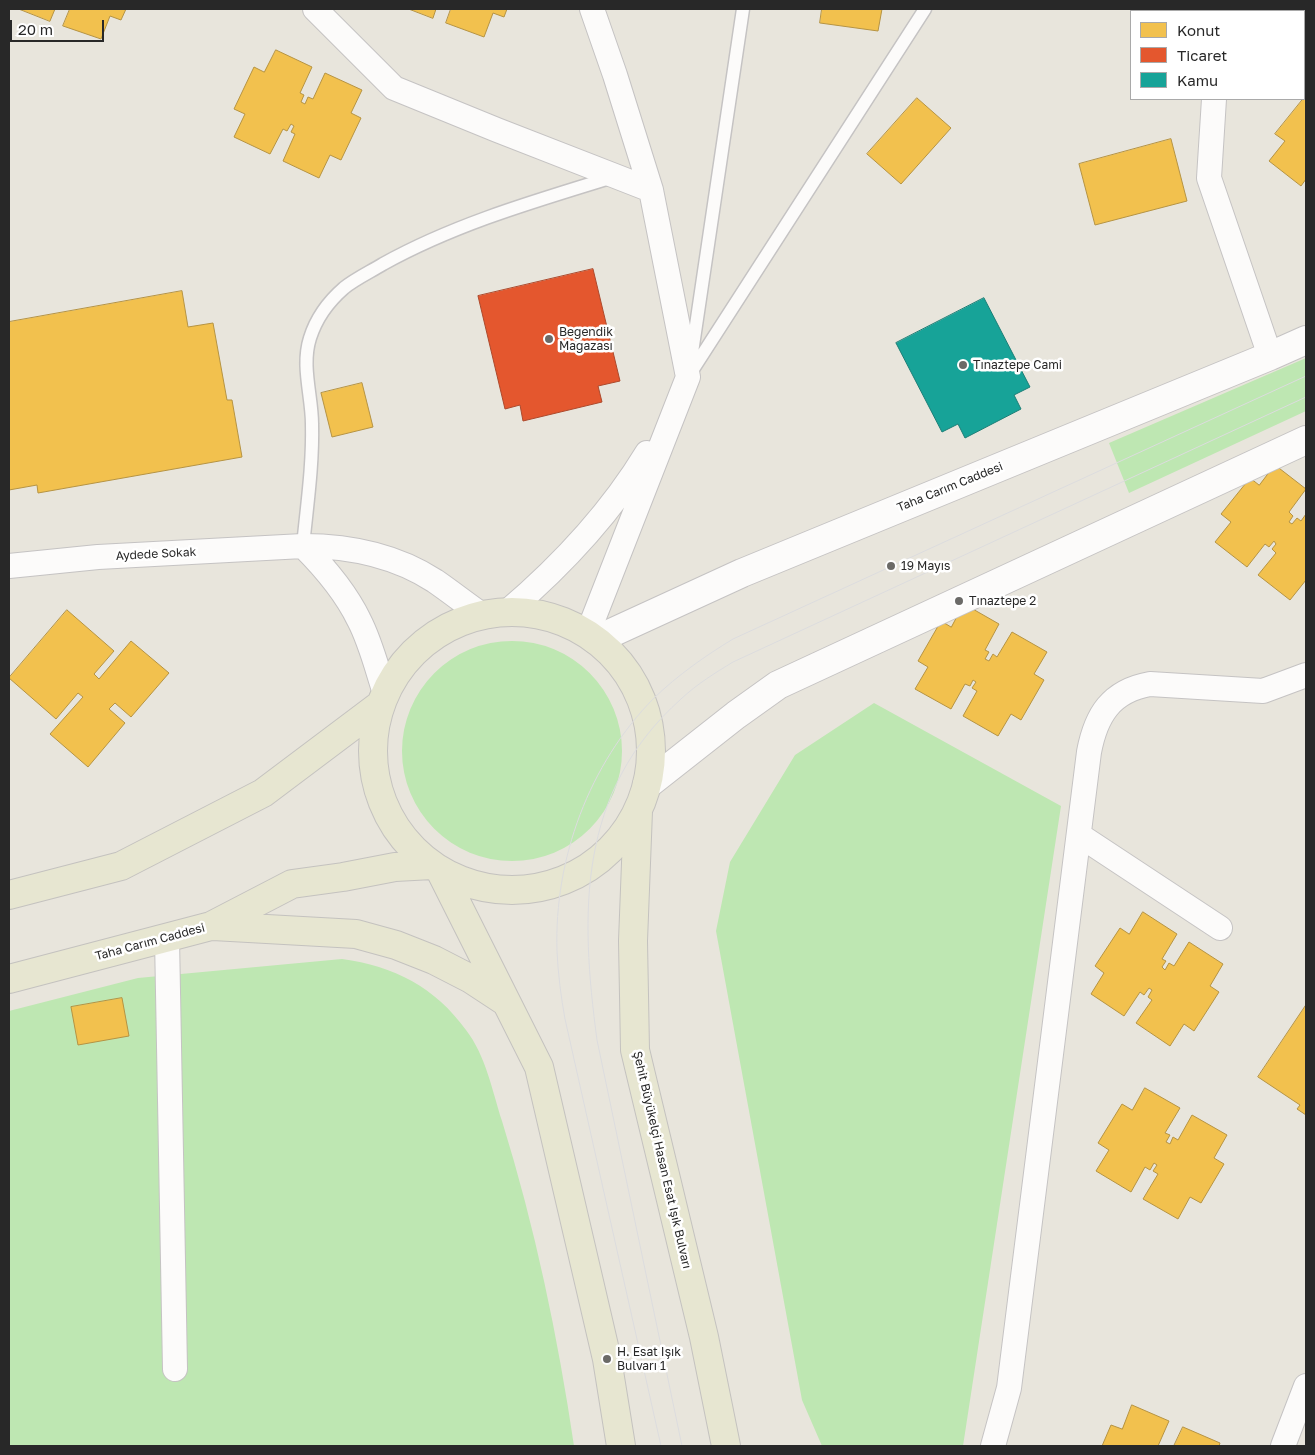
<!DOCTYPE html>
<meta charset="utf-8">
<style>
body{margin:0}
#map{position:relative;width:1315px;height:1455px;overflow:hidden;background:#e8e5dc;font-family:"Golos Text",sans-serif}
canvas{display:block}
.frame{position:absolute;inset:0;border:10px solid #282828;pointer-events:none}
.legend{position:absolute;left:1130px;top:10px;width:175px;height:90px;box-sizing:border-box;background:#fff;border:1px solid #a9a9a9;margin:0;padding:6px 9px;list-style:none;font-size:15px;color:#282828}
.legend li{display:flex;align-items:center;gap:10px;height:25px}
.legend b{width:25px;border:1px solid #a9a9a9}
.scale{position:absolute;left:10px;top:20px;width:94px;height:22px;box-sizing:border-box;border:2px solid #282828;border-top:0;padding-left:6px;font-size:15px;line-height:18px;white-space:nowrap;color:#282828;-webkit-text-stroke:4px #fff;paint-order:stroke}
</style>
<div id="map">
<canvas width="1315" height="1455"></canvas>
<div class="frame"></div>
<ul class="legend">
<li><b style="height:14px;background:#f2c14e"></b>Konut</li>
<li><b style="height:14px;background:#e4572e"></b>Ticaret</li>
<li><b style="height:14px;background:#17a398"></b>Kamu</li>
</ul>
<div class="scale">20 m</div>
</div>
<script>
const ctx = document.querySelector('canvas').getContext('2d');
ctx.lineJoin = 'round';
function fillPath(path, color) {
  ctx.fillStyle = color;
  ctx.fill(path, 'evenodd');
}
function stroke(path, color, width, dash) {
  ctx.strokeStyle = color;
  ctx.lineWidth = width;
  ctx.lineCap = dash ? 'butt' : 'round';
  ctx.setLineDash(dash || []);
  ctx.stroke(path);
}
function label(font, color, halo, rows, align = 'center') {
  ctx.font = font + ' "Golos Text",sans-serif';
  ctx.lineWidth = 5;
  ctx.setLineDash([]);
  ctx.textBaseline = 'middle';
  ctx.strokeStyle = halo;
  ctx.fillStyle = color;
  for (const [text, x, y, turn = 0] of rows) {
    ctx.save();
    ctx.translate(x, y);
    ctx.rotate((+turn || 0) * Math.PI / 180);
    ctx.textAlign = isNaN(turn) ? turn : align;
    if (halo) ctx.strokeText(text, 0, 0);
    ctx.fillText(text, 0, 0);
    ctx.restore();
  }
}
const green = new Path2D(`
 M 1306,358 L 1306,411 L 1129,493 L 1109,443 Z
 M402 751a110 110 0 1 1 220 0a110 110 0 1 1-220 0Z
 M 874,703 L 1061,806 L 963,1446 L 822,1446 L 802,1400 L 716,931 L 730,862 L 795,755 Z
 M 342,959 C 394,966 435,987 466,1030 C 486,1056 492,1090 502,1121 C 535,1227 558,1337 574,1446 L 9,1446 L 9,1011 L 138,978 Z`);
const homes = new Path2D(`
 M 19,9 L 55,9 L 50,21 Z
 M 70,9 L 126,9 L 121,20 L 110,16 L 101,39 L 63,26 Z
 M 409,9 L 436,9 L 433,18 Z
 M 451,9 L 507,9 L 504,17 L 493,13 L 484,37 L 446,23 Z
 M 822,9 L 882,9 L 878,31 L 820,23 Z
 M 276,50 L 312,67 L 300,93 L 304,95 L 301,102 L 305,104 L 308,97 L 313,99 L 325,73 L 362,90 L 351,113 L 361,118 L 341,160 L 330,155 L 319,178 L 283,161 L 295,134 L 291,132 L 294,126 L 291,124 L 287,131 L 283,129 L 270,154 L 234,137 L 245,114 L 234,109 L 254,67 L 264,72 Z
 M 917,98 L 951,128 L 901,184 L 867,154 Z
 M 1304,98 L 1306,99 L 1306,179 L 1301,186 L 1269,161 L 1285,141 L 1275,134 Z
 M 1171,139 L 1187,201 L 1095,225 L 1079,164 Z
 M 182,291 L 188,327 L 213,323 L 227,400 L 232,400 L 242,457 L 38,493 L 37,485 L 9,490 L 9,322 Z
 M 362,383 L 373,427 L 332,437 L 321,393 Z
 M 1275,465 L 1306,489 L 1289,512 L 1293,516 L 1289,522 L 1292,524 L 1297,518 L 1301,521 L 1306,514 L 1306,580 L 1290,600 L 1258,575 L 1276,553 L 1272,549 L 1276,544 L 1274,541 L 1269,547 L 1265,544 L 1247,567 L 1215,542 L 1231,522 L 1221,514 L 1250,478 L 1259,485 Z
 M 964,604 L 999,624 L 985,650 L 989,652 L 985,659 L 989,661 L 993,654 L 997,657 L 1012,632 L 1047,652 L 1034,674 L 1044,680 L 1021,720 L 1011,714 L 998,736 L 963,716 L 977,691 L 972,688 L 976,682 L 973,680 L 970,686 L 965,684 L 951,709 L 915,689 L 928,667 L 918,661 L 941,621 L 951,627 Z
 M 67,610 L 114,651 L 94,674 L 99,679 L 131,641 L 169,673 L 131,717 L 115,703 L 109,709 L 125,723 L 88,767 L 50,734 L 83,697 L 78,693 L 56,719 L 9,678 Z
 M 1143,912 L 1177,934 L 1162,959 L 1166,961 L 1162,967 L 1165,970 L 1169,963 L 1174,966 L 1189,942 L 1223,964 L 1210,986 L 1219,992 L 1194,1031 L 1184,1024 L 1170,1046 L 1136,1023 L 1152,1000 L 1148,997 L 1152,990 L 1149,988 L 1144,995 L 1140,992 L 1124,1016 L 1091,994 L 1104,973 L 1095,966 L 1120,928 L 1129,934 Z
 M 122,998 L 129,1036 L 78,1045 L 71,1007 Z
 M 1306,1005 L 1306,1115 L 1297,1109 L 1300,1105 L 1258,1077 Z
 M 1145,1088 L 1180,1108 L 1165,1133 L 1170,1135 L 1166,1142 L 1170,1144 L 1173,1137 L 1178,1140 L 1192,1115 L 1227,1135 L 1214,1158 L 1224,1164 L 1201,1203 L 1190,1197 L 1178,1219 L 1143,1199 L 1158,1174 L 1153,1171 L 1157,1165 L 1154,1163 L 1150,1170 L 1145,1167 L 1131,1192 L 1096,1171 L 1109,1150 L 1098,1143 L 1122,1104 L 1132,1110 Z
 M 1132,1405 L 1169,1421 L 1158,1446 L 1102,1446 L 1111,1425 L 1122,1429 Z
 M 1183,1427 L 1220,1443 L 1219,1446 L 1174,1446 Z`);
const shops = new Path2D(`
 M 593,269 L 620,381 L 598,386 L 602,402 L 523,421 L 520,405 L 505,409 L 478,296 Z`);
const public = new Path2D(`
 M 984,298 L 1030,387 L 1014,395 L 1021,409 L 965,438 L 958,424 L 942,432 L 896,343 Z`);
const lane = new Path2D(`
 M 691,359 L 743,9
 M 688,377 L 925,9
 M 303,546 C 307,505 313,465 312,424 C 312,396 301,366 310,338 C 316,319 329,301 344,288 C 355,279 370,272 383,264 C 455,224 535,201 613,177`);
const street = new Path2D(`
 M 315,9 L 394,88 L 497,130 L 651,190
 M 1245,11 L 1245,9
 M 1304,62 L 1306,61
 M 1214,99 L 1209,178 L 1270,356
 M 303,546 C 325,568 345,591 359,620 C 371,643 377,669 385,693
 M 9,566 L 98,557 L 303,546 C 350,546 395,555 435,581 C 451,592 466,604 482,615
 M 507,612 C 561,566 610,514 647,453
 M 587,635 L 688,377 L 651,190 L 615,75 L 592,9
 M 1079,835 L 1220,928
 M 167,938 L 175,1369
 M 993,1446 L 1009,1388 L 1089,752 C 1096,715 1111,691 1150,684 L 1263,691 L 1306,675
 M 1283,1446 L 1306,1386`);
const secondary = new Path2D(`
 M 596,640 L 742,573 L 1270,356 L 1306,340
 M 647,785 L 736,715 L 778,685 L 1306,440`);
const primary = new Path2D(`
 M373 751a139 139 0 1 1 278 0a139 139 0 1 1-278 0Z
 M 638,811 L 633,941 L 635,1050 L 704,1337 L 726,1446
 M 441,872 L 539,1067 L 607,1359 L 621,1446
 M 9,895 L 121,866 L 263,793 L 380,705
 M 213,926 L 356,934 L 396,945 L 434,960 L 471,979 L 506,1002
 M 9,979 L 211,926 L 292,884 L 343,877 L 395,867 L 432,865`);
const tram = new Path2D(`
 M 661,1446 L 565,1019 C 561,997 558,974 557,951 C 554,859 589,764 654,698 C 678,675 705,656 733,639 L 1306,376
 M 682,1446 L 597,1040 C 580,913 577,792 681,699 C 697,684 715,673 733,662 L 1306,397`);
const markers = [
 [549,339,5,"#6b6a67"],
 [963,365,5,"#6b6a67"],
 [891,566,5,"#6b6a67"],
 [959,601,5,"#6b6a67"],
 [607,1359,5,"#6b6a67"]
];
const poiNames = [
 ["Beğendik",559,332],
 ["Mağazası",559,346],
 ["Tınaztepe Cami",973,365],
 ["19 Mayıs",901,566],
 ["Tınaztepe 2",969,601],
 ["H. Esat Işık",617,1352],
 ["Bulvarı 1",617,1366]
];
const streetNames = [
 ["Taha Carım Caddesi",950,487,-22],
 ["Aydede Sokak",156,554,-3],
 ["Taha Carım Caddesi",150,942,-15],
 ["Şehit Büyükelçi Hasan Esat Işık Bulvarı",662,1160,77]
];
fillPath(green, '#bee7b2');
fillPath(homes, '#f2c14e');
stroke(homes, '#b59343', 1);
fillPath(shops, '#e4572e');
stroke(shops, '#ac492c', 1);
fillPath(public, '#17a398');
stroke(public, '#1c7e76', 1);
stroke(lane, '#c5c3c3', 15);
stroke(street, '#c5c3c3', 26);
stroke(secondary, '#c5c3c3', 30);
stroke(primary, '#c4c2bf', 30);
stroke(lane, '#fcfbfa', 12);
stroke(street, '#fcfbfa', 24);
stroke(secondary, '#fcfbfa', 28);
stroke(primary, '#e7e6d1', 28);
stroke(tram, '#dcdcde', 1);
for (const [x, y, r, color] of markers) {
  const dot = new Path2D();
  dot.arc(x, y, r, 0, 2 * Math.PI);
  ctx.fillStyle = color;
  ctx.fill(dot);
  stroke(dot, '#fff', 2);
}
label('12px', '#282828', '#fff', poiNames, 'left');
label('12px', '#282828', '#fff', streetNames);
</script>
